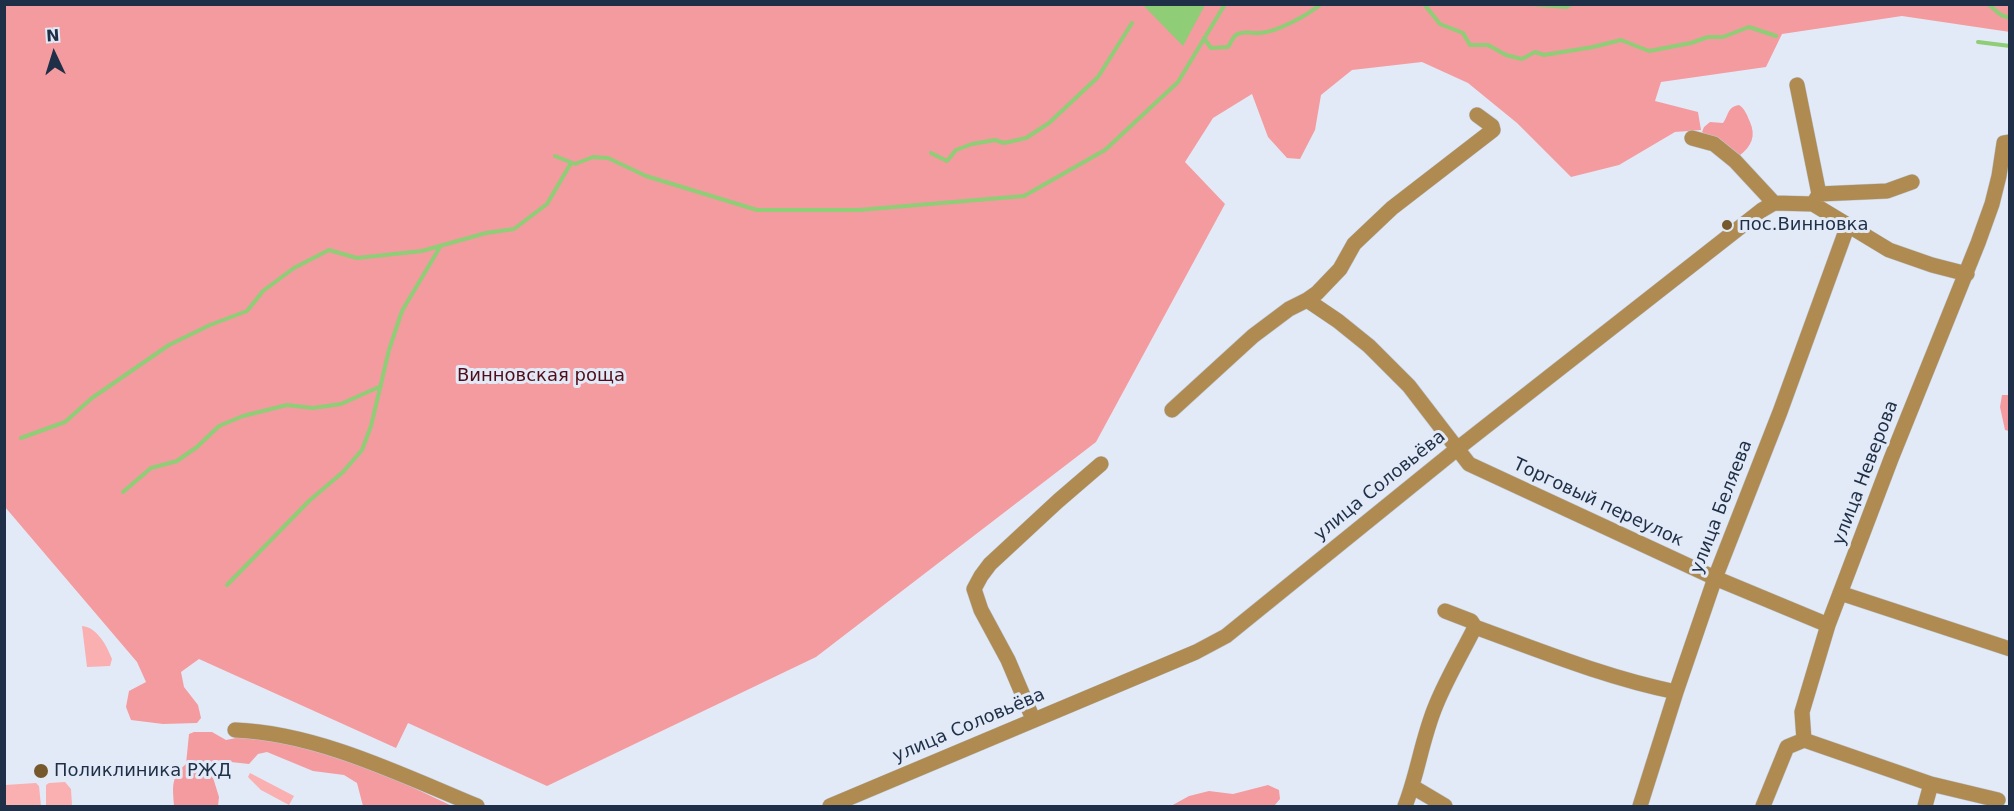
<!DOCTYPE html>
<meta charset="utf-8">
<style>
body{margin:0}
#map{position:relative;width:2014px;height:811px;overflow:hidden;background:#e2eaf7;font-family:"DejaVu Sans",sans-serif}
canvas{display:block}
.frame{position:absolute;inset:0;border:6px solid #1f2f47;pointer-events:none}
.north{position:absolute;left:24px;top:24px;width:60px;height:60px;-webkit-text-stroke:4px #e2eaf7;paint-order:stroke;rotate:356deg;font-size:16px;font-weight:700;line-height:24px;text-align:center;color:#1f2f47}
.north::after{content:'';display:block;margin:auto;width:21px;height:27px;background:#1f2f47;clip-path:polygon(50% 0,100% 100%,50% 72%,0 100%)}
</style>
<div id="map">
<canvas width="2014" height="811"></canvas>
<div class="frame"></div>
<div class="north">N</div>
</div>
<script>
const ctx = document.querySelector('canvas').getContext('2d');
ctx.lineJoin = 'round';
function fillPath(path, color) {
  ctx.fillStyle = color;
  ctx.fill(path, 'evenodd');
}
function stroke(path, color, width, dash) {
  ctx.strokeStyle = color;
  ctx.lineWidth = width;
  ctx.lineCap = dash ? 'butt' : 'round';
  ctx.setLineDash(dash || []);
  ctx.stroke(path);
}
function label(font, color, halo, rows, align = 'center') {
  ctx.font = font + ' "DejaVu Sans",sans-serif';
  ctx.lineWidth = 6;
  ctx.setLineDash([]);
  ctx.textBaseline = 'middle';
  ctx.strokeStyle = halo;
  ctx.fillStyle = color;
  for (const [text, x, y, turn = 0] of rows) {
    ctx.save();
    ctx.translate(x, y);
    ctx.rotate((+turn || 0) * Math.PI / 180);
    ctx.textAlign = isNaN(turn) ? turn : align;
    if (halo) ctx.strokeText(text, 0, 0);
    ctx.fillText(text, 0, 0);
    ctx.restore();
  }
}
const green = new Path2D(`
 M 82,626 C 97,627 107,646 112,659 L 110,666 L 87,667 Z
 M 250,773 L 294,796 L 289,805 L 261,790 L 248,777 Z
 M 65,782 L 71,789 L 72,806 L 46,806 L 46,785 L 49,783 Z
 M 36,783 L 39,786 L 41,806 L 5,806 L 5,785 Z`);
const forest = new Path2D(`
 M 2009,4 L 2010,32 L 1902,16 L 1782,34 L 1766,67 L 1661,82 L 1655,101 L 1698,112 L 1701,130 L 1675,132 L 1619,165 L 1571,177 L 1517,123 L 1468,83 L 1422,62 L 1352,70 L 1321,95 L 1315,130 L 1300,159 L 1287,158 L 1268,137 L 1252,94 L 1213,118 L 1185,162 L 1225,204 L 1096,442 L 816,657 L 547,786 L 408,723 L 396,748 L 199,659 L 181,672 L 184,687 L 198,705 L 201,718 L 197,723 L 163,724 L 131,720 L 126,707 L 129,691 L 146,682 L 137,662 L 5,507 L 4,5 Z
 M 1739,105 C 1745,109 1747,115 1750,122 C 1756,136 1752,146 1739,156 L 1702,132 L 1704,127 L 1710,122 L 1723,123 C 1729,115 1727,107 1739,105 Z
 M 2002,395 L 2009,395 L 2009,431 L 2005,430 L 2000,407 Z
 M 194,732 L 212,732 L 226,740 L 256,734 L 370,767 L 452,806 L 363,806 L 357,783 L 344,775 L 313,771 L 267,752 L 258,754 L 249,764 L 222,761 L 211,771 L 219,797 L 218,806 L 174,806 C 173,787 170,778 186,764 L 189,734 Z
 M 1268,785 L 1279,790 L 1280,799 L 1275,805 L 1171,806 L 1189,796 L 1209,791 L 1233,794 Z`);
const water = new Path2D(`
 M 1142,4 L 1205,4 L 1205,5 L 1183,46 Z`);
const stream = new Path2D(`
 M 1424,4 L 1440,24 L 1463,33 L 1470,45 L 1488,45 L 1506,55 L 1522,59 L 1535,52 L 1544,55 L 1593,47 L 1621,40 L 1649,51 L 1691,43 L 1708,37 L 1723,37 L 1749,27 L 1776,36
 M 1531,4 L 1566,7 L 1572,4
 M 1988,4 L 2001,15 L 2010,18
 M 1204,38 L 1211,48 L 1228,47 C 1230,44 1233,37 1236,35 C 1244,30 1252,34 1260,33 C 1277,32 1308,15 1321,4
 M 1978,42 L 2010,46
 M 931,153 L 947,161 L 956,150 L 972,144 L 995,140 L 1004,143 L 1026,138 L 1049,123 L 1098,77 L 1132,23
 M 555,156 L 575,164 L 593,157 L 608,158 L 646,176 L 757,210 L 859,210 L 1024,196 L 1105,150 L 1178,82 L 1225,4
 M 21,438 L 65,422 L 92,398 L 169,345 L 210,325 L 247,311 L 263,291 L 294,268 L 329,250 L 357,258 L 422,251 L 486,233 L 514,229 L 547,204 L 571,163
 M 123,492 L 151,468 L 177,461 L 197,447 L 219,426 L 243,416 L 287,405 L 313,408 L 341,404 L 381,386
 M 227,585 L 309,501 L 343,472 L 362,450 L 371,426 L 389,350 L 402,311 L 440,247`);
const minor = new Path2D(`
 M 1797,85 L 1819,194 L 1813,204
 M 1692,138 L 1714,144 L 1735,161 L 1774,203
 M 1819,194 L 1887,191 L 1912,182
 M 1307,300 L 1338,321 L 1369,346 L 1409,386 L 1469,464 L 1715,578 L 1828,625
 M 1172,410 L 1253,336 L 1289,309 L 1307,300 L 1317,293 L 1340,269 L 1354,244 L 1392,208 L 1493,130 L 1492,126 L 1477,115
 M 1840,593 L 2010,649
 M 1445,611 L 1471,621 L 1475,627 C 1541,651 1607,678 1676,692
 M 1033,719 L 1008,660 L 981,610 L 974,589 L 981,576 L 990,564 L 1058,501 L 1101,464
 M 235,730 C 317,733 402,775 477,806
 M 1804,740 L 1931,784 L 1998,800
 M 1413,787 L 1445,806
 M 830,806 L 1196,652 L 1226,636 L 1457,449 L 1762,210 L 1774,203 L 1813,204 L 1889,250 L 1932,265 L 1967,274
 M 1405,806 C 1418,773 1422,738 1436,705 C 1447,678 1462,653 1475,627
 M 1640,806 L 1676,692 L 1715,578 L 1780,412 L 1848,225
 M 1763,806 L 1787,747 L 1804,740 L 1802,712 L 1828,625 L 1891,459 L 1978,243 L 1992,204 L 1999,176 L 2004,143 L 2010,142
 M 1925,806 L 1931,784`);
const markers = [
 [1727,225,6,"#75592c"],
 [41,771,8,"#75592c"]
];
const poiNames = [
 ["пос.Винновка",1739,225],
 ["Поликлиника РЖД",54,771]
];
const parkNames = [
 ["Винновская роща",541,376]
];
const streetNames = [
 ["улица Неверова",1866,473,-69],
 ["улица Соловьёва",1380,486,-39],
 ["Торговый переулок",1598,503,25],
 ["улица Беляева",1722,507,-69],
 ["улица Соловьёва",969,726,-23]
];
fillPath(green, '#faafb1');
fillPath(forest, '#f49b9f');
fillPath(water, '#8fcd77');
stroke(stream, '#8fcd77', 4);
stroke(minor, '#bfc8d7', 16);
stroke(minor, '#af8b52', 15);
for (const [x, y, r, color] of markers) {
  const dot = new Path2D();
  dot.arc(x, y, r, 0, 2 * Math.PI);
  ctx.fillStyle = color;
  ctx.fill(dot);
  stroke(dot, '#e2eaf7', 2);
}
label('18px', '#1f2f47', '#e2eaf7', poiNames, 'left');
label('18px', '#510d18', '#e2eaf7', parkNames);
label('18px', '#1f2f47', '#e2eaf7', streetNames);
</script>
